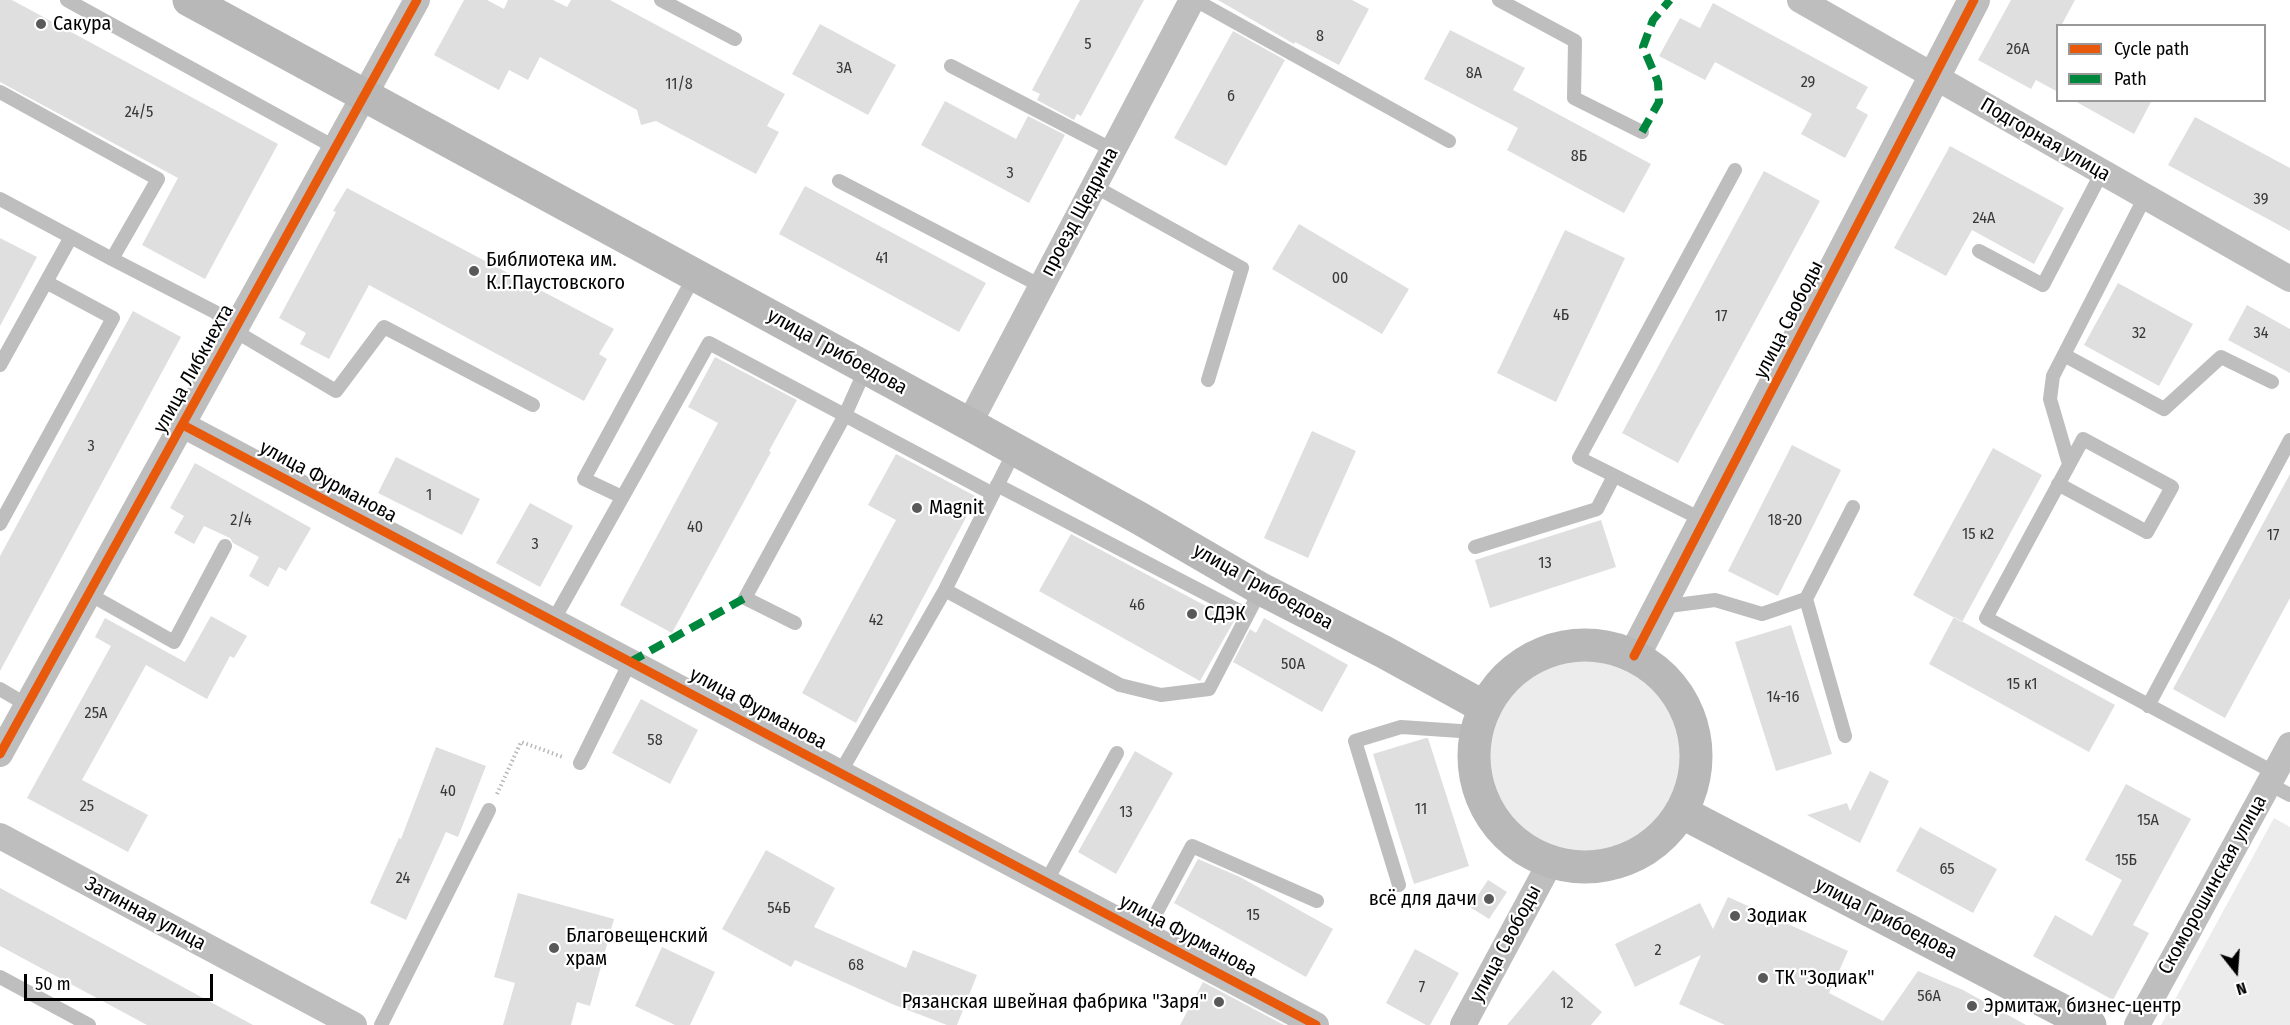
<!DOCTYPE html>
<meta charset="utf-8">
<style>
body{margin:0}
#map{position:relative;width:2290px;height:1025px;overflow:hidden;background:#fff;font-family:"Fira Sans Condensed",sans-serif}
canvas{display:block}
.legend{position:absolute;left:2056px;top:24px;width:210px;height:78px;box-sizing:border-box;background:#fff;border:2px solid #999;margin:0;padding:8px 10px;list-style:none;font-size:18px;color:#000}
.legend li{display:flex;align-items:center;gap:12px;height:30px}
.legend b{width:30px;border:2px solid #999}
.north{position:absolute;left:2206px;top:941px;width:60px;height:60px;-webkit-text-stroke:4px #fff;paint-order:stroke;rotate:163deg;font-size:16px;font-weight:700;line-height:24px;text-align:center;color:#000}
.north::after{content:'';display:block;margin:auto;width:21px;height:27px;background:#000;clip-path:polygon(50% 0,100% 100%,50% 72%,0 100%)}
.scale{position:absolute;left:24px;top:974px;width:189px;height:27px;box-sizing:border-box;border:3px solid #000;border-top:0;padding-left:8px;font-size:18px;line-height:21px;white-space:nowrap;color:#000;-webkit-text-stroke:4px #fff;paint-order:stroke}
</style>
<div id="map">
<canvas width="2290" height="1025"></canvas>
<ul class="legend">
<li><b style="height:8px;background:#e8590c"></b>Cycle path</li>
<li><b style="height:8px;background:#00873e"></b>Path</li>
</ul>
<div class="north">N</div>
<div class="scale">50 m</div>
</div>
<script>
const ctx = document.querySelector('canvas').getContext('2d');
ctx.lineJoin = 'round';
function fillPath(path, color) {
  ctx.fillStyle = color;
  ctx.fill(path, 'evenodd');
}
function stroke(path, color, width, dash) {
  ctx.strokeStyle = color;
  ctx.lineWidth = width;
  ctx.lineCap = dash ? 'butt' : 'round';
  ctx.setLineDash(dash || []);
  ctx.stroke(path);
}
function label(font, color, halo, rows, align = 'center') {
  ctx.font = font + ' "Fira Sans Condensed",sans-serif';
  ctx.lineWidth = 4.5;
  ctx.setLineDash([]);
  ctx.textBaseline = 'middle';
  ctx.strokeStyle = halo;
  ctx.fillStyle = color;
  for (const [text, x, y, turn = 0] of rows) {
    ctx.save();
    ctx.translate(x, y);
    ctx.rotate((+turn || 0) * Math.PI / 180);
    ctx.textAlign = isNaN(turn) ? turn : align;
    if (halo) ctx.strokeText(text, 0, 0);
    ctx.fillText(text, 0, 0);
    ctx.restore();
  }
}
const green = new Path2D(`
 M1487 757a98 98 0 1 1 196 0a98 98 0 1 1-196 0Z
 M 2274,818 L 2290,827 L 2290,1025 L 2161,1025 Z`);
const building = new Path2D(`
 M 0,0 L 12,0 L 278,144 L 205,279 L 142,245 L 178,178 L 0,82 Z
 M 464,0 L 487,0 L 504,9 L 508,0 L 553,0 L 567,7 L 571,0 L 610,0 L 785,94 L 767,126 L 779,132 L 756,174 L 656,121 L 641,125 L 637,110 L 540,57 L 528,80 L 509,70 L 499,90 L 434,55 Z
 M 1080,0 L 1144,0 L 1081,116 L 1077,114 L 1074,120 L 1037,100 L 1040,94 L 1032,90 Z
 M 1218,0 L 1352,0 L 1369,9 L 1339,65 L 1295,42 L 1294,44 Z
 M 2011,0 L 2075,0 L 2061,26 L 2058,26 L 2058,92 L 2036,80 L 2031,89 L 1978,60 Z
 M 1713,3 L 1868,87 L 1856,108 L 1868,115 L 1845,158 L 1801,134 L 1812,114 L 1715,62 L 1705,80 L 1659,56 L 1680,18 L 1700,28 Z
 M 820,24 L 896,65 L 868,115 L 792,74 Z
 M 1450,30 L 1525,68 L 1513,90 L 1651,164 L 1624,213 L 1507,150 L 1518,128 L 1424,79 Z
 M 1233,31 L 1285,60 L 1226,166 L 1174,138 Z
 M 2073,100 L 2152,100 L 2134,134 Z
 M 945,101 L 1016,139 L 1028,116 L 1065,135 L 1029,203 L 921,145 Z
 M 2195,117 L 2290,168 L 2290,231 L 2168,165 Z
 M 1950,146 L 2064,208 L 2034,264 L 1972,230 L 1946,276 L 1894,248 Z
 M 1764,171 L 1820,201 L 1678,463 L 1622,433 Z
 M 805,186 L 986,283 L 959,332 L 779,234 Z
 M 347,188 L 614,329 L 599,354 L 607,359 L 584,401 L 369,285 L 329,359 L 300,344 L 306,333 L 279,318 L 336,212 L 333,211 Z
 M 1299,224 L 1409,289 L 1382,334 L 1272,269 Z
 M 1565,230 L 1625,258 L 1556,402 L 1497,373 Z
 M 0,238 L 37,257 L 0,326 Z
 M 2118,283 L 2193,324 L 2159,386 L 2084,345 Z
 M 2247,305 L 2290,329 L 2290,373 L 2228,340 Z
 M 133,311 L 181,337 L 0,671 L 0,556 Z
 M 715,357 L 797,400 L 769,451 L 771,452 L 672,633 L 620,605 L 718,423 L 688,407 Z
 M 1312,431 L 1356,451 L 1308,558 L 1264,538 Z
 M 1792,445 L 1841,470 L 1778,596 L 1728,571 Z
 M 1993,448 L 2042,475 L 1962,622 L 1913,595 Z
 M 896,454 L 977,497 L 856,723 L 802,693 L 896,520 L 868,505 Z
 M 396,457 L 480,499 L 462,535 L 378,493 Z
 M 195,463 L 311,528 L 286,571 L 279,567 L 268,587 L 249,576 L 259,557 L 233,543 L 230,538 L 204,526 L 194,544 L 174,533 L 184,516 L 170,508 Z
 M 2290,474 L 2290,598 L 2225,718 L 2173,689 Z
 M 530,503 L 573,526 L 540,587 L 496,563 Z
 M 1601,520 L 1616,567 L 1490,608 L 1475,560 Z
 M 1071,534 L 1234,621 L 1200,681 L 1039,591 Z
 M 211,616 L 247,636 L 234,658 L 230,656 L 207,699 L 146,665 L 82,780 L 148,815 L 128,852 L 27,798 L 111,646 L 95,637 L 105,618 L 185,662 Z
 M 1954,617 L 2115,705 L 2089,752 L 1929,664 Z
 M 1264,618 L 1348,665 L 1322,712 L 1233,662 L 1250,629 L 1256,633 Z
 M 1791,625 L 1832,754 L 1776,771 L 1735,642 Z
 M 641,699 L 698,730 L 670,784 L 612,753 Z
 M 1426,738 L 1428,738 L 1469,866 L 1414,884 L 1373,754 Z
 M 436,747 L 486,766 L 458,837 L 446,832 L 406,920 L 370,903 L 399,838 L 401,839 Z
 M 1135,751 L 1173,773 L 1116,874 L 1078,852 Z
 M 1870,771 L 1889,781 L 1860,843 L 1807,815 L 1847,803 L 1850,811 Z
 M 2126,784 L 2191,819 L 2133,925 L 2149,933 L 2113,1000 L 2033,956 L 2055,915 L 2092,936 L 2122,880 L 2085,860 Z
 M 1920,827 L 1997,869 L 1973,913 L 1896,871 Z
 M 766,850 L 835,888 L 814,927 L 906,968 L 913,950 L 977,975 L 957,1025 L 947,1025 L 892,1004 L 795,960 L 791,967 L 722,929 Z
 M 1198,859 L 1240,877 L 1333,929 L 1306,977 L 1174,903 Z
 M 1488,880 L 1507,892 L 1489,919 L 1470,907 Z
 M 0,888 L 253,1025 L 147,1025 L 0,946 Z
 M 518,893 L 614,919 L 590,1006 L 577,1002 L 571,1025 L 503,1025 L 515,983 L 494,977 Z
 M 1728,897 L 1848,951 L 1829,993 L 1883,1021 L 1918,971 L 1963,990 L 2026,1025 L 1725,1025 L 1679,1004 L 1701,955 L 1635,987 L 1615,944 L 1700,903 L 1713,929 Z
 M 662,947 L 715,972 L 690,1025 L 675,1025 L 635,1006 Z
 M 1415,949 L 1459,973 L 1430,1025 L 1426,1025 L 1386,1003 Z
 M 1553,970 L 1602,1012 L 1591,1025 L 1507,1025 Z
 M 1203,982 L 1284,1025 L 1180,1025 Z`);
const path = new Path2D(`
 M 497,794 L 521,742 L 563,757`);
const service = new Path2D(`
 M 67,0 L 336,148
 M 661,0 L 735,39
 M 1195,0 L 1449,141
 M 1499,0 L 1575,41 L 1574,98 L 1642,132
 M 951,66 L 1113,150
 M 0,92 L 158,179 L 112,259 L 215,312 L 235,331 L 336,391 L 384,327 L 533,405
 M 839,181 L 1041,286
 M 1094,186 L 1242,268 L 1208,380
 M 0,199 L 112,259
 M 1979,251 L 2043,285 L 2102,172
 M 2064,355 L 2164,409 L 2221,357 L 2272,382
 M 0,365 L 71,237
 M 1015,450 L 945,590 L 1120,685 L 1161,695 L 1209,689 L 1261,589
 M 2069,464 L 2050,399 L 2053,376 L 2145,197
 M 2058,484 L 2147,532 L 2172,487 L 2083,439 L 1986,618 L 2275,773
 M 997,485 L 1247,615
 M 622,497 L 584,479 L 695,275
 M 1705,521 L 1579,458 L 1735,170
 M 0,524 L 113,318 L 46,282
 M 1475,547 L 1597,509 L 1614,476
 M 89,594 L 174,642 L 225,546
 M 1661,607 L 1715,600 L 1762,614 L 1806,599
 M 553,621 L 709,343 L 993,494
 M 795,623 L 745,598 L 845,415 L 866,368
 M 0,689 L 27,705
 M 2148,706 L 2290,440
 M 1845,736 L 1806,599 L 1853,507
 M 580,763 L 630,662
 M 840,773 L 945,590
 M 2269,784 L 2290,795
 M 1046,882 L 1117,753
 M 1399,885 L 1355,741 L 1401,727 L 1475,732
 M 1145,934 L 1192,846 L 1317,901
 M 0,977 L 89,1025
 M 381,1025 L 489,810`);
const minor = new Path2D(`
 M 1800,0 L 2290,279
 M 969,424 L 1192,0
 M 183,425 L 1316,1025
 M 0,754 L 417,0
 M 0,836 L 354,1025
 M 1463,1025 L 1550,863
 M 2137,1025 L 2290,745`);
const tertiary = new Path2D(`
 M 1634,656 L 1974,0`);
const secondary = new Path2D(`
 M 189,0 L 969,424 L 1139,518 L 1261,589 L 1384,652 L 1484,707
 M1474 756a111 111 0 1 1 222 0a111 111 0 1 1-222 0Z
 M 1681,812 L 2090,1025`);
const quiet = new Path2D(`
 M 1642,132 L 1659,102 L 1658,82 L 1643,47 L 1653,20 L 1670,0
 M 630,662 L 745,598`);
const cycleway = new Path2D(`
 M 183,425 L 1316,1025
 M 1634,656 L 1974,0
 M 0,754 L 417,0`);
const markers = [
 [41,24,6,"#595959"],
 [474,271,6,"#595959"],
 [917,508,6,"#595959"],
 [1192,614,6,"#595959"],
 [1489,899,6,"#595959"],
 [1735,916,6,"#595959"],
 [554,948,6,"#595959"],
 [1763,978,6,"#595959"],
 [1219,1002,6,"#595959"],
 [1972,1006,6,"#595959"]
];
const numberNames = [
 ["8",1320,37],
 ["5",1088,45],
 ["26А",2018,50],
 ["3А",844,69],
 ["8А",1474,74],
 ["29",1808,83],
 ["11/8",679,85],
 ["6",1231,97],
 ["24/5",139,113],
 ["8Б",1579,157],
 ["3",1010,174],
 ["39",2261,200],
 ["24А",1984,219],
 ["41",882,259],
 ["00",1340,279],
 ["4Б",1561,316],
 ["17",1721,317],
 ["32",2139,334],
 ["34",2261,334],
 ["3",91,447],
 ["1",429,496],
 ["2/4",241,521],
 ["18-20",1785,521],
 ["40",695,528],
 ["15 к2",1978,535],
 ["17",2273,536],
 ["3",535,545],
 ["13",1545,564],
 ["46",1137,606],
 ["42",876,621],
 ["50А",1293,665],
 ["15 к1",2022,685],
 ["14-16",1783,698],
 ["25А",96,714],
 ["58",655,741],
 ["40",448,792],
 ["25",87,807],
 ["11",1421,810],
 ["13",1126,813],
 ["15А",2148,821],
 ["15Б",2126,861],
 ["65",1947,870],
 ["24",403,879],
 ["54Б",779,909],
 ["15",1253,916],
 ["2",1658,951],
 ["68",856,966],
 ["7",1422,988],
 ["56А",1929,997],
 ["12",1567,1004]
];
const poiNames = [
 ["Сакура",53,24],
 ["Библиотека им.",486,260],
 ["К.Г.Паустовского",486,283],
 ["Magnit",929,508],
 ["СДЭК",1204,614],
 ["всё для дачи",1477,899,"right"],
 ["Зодиак",1747,916],
 ["Благовещенский",566,936],
 ["храм",566,959],
 ["ТК \"Зодиак\"",1775,978],
 ["Рязанская швейная фабрика \"Заря\"",1207,1002,"right"],
 ["Эрмитаж, бизнес-центр",1984,1006]
];
const streetNames = [
 ["Подгорная улица",2045,140,30],
 ["проезд Щедрина",1080,212,-62],
 ["улица Свободы",1789,320,-63],
 ["улица Грибоедова",837,352,29],
 ["улица Либкнехта",194,369,-61],
 ["улица Фурманова",328,482,28],
 ["улица Грибоедова",1263,587,29],
 ["улица Фурманова",758,709,28],
 ["Скоморошинская улица",2213,885,-61],
 ["Затинная улица",145,914,28],
 ["улица Грибоедова",1886,919,27],
 ["улица Фурманова",1188,936,28],
 ["улица Свободы",1506,944,-62]
];
fillPath(green, '#ececec');
fillPath(building, '#dfdfdf');
stroke(path, '#b9b9b9', 4, [1.5, 3]);
stroke(service, '#bebebe', 14);
stroke(minor, '#bebebe', 26);
stroke(tertiary, '#bebebe', 32);
stroke(secondary, '#b8b8b8', 33);
stroke(quiet, '#00873e', 8, [15, 8]);
stroke(cycleway, '#e8590c', 9);
for (const [x, y, r, color] of markers) {
  const dot = new Path2D();
  dot.arc(x, y, r, 0, 2 * Math.PI);
  ctx.fillStyle = color;
  ctx.fill(dot);
  stroke(dot, '#fff', 2);
}
label('16px', '#383838', null, numberNames);
label('20px', '#000', '#fff', poiNames, 'left');
label('20px', '#000', '#fff', streetNames);
</script>
